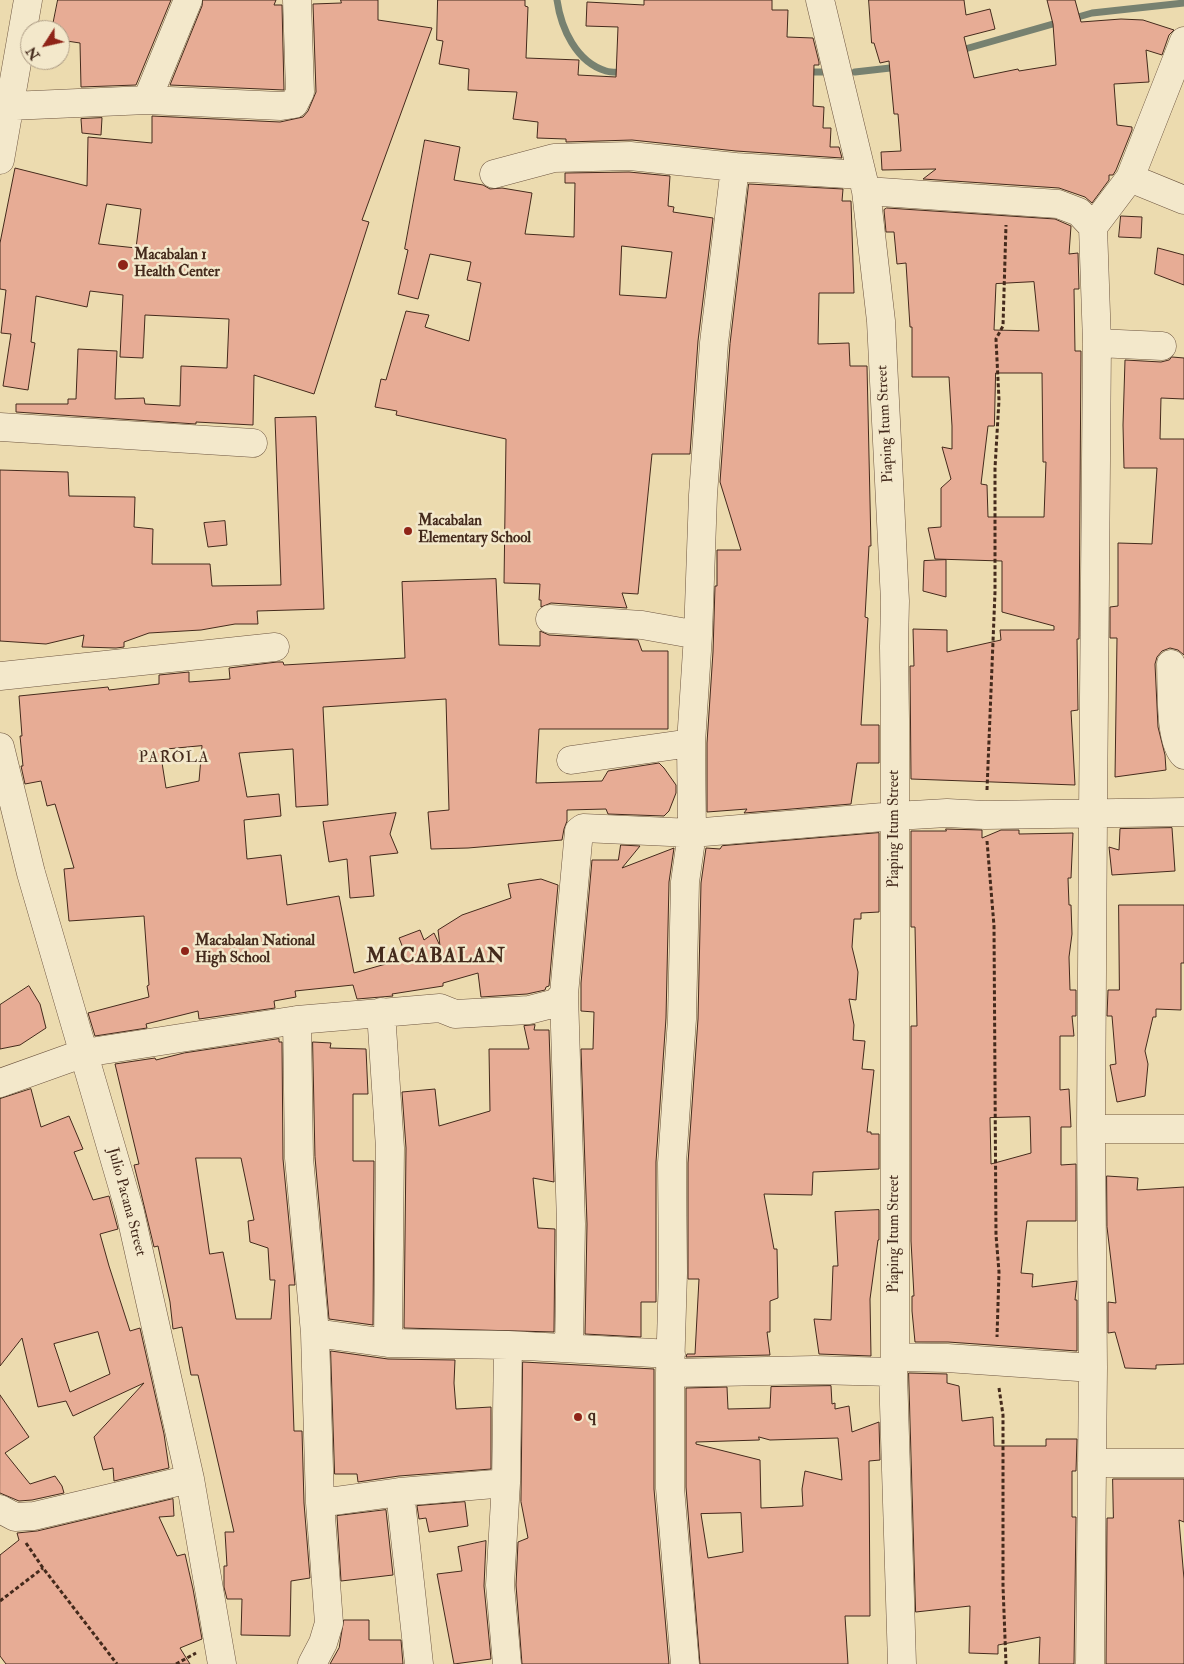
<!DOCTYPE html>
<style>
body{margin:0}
#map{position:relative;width:1184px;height:1664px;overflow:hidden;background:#ecdbaf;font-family:"IM FELL Double Pica",serif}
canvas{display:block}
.north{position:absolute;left:20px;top:20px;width:50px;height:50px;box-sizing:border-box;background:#f3e8cb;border:1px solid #ad9c85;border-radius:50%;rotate:235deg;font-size:14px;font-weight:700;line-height:20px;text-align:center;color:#442a1c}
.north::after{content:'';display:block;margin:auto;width:18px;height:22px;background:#8f2418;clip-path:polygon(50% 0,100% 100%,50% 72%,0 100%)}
</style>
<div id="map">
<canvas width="1184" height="1664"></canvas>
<div class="north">N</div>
</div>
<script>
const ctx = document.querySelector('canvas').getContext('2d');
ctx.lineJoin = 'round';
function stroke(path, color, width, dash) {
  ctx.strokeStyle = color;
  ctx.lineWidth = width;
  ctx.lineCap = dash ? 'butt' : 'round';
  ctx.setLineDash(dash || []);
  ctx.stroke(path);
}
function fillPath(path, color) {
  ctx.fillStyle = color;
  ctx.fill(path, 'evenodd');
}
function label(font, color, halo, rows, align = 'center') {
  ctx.font = font + ' "IM FELL Double Pica",serif';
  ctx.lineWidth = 5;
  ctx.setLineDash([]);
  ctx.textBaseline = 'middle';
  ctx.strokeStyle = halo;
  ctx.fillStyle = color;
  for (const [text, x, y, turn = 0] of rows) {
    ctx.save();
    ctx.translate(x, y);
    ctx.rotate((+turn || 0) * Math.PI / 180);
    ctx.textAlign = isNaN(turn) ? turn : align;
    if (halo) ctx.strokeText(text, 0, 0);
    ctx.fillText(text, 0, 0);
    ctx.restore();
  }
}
const stream = new Path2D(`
 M 557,0 C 561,28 576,62 606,71 C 612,73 619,72 626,72
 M 1071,19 L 1092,13 L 1184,3
 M 958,51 L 1060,22
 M 806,72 L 824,72
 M 855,72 L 899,67`);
const building = new Path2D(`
 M 58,0 L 171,0 L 136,85 L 81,87 L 80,43 L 60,40 L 60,30 L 52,30 Z
 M 203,0 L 276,0 L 274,5 L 282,5 L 284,90 L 170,85 L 202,6 Z
 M 341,0 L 378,0 L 378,20 L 432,28 L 362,220 L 369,222 L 314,394 L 254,375 L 253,425 L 196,422 L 196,424 L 16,412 L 16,404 L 68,404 L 68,399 L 76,399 L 78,349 L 117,351 L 115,399 L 144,398 L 145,404 L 180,406 L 181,366 L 227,368 L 229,319 L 145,315 L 143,358 L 120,357 L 123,295 L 90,291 L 87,307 L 36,296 L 31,342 L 35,343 L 28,390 L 3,386 L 11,334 L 1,333 L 6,290 L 0,289 L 0,243 L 15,168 L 87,186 L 88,137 L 152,143 L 152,116 L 280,122 L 303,117 L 308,111 L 316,92 L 313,4 L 341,3 ZM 107,204 L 141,209 L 136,248 L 99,244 Z
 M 438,0 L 525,0 L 525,6 L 528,7 L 526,58 L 579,60 L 578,75 L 616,77 L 618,27 L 586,26 L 587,2 L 644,5 L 644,0 L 772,0 L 772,10 L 788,10 L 787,37 L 813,38 L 819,62 L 819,65 L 814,65 L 813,106 L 824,107 L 823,128 L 831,128 L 830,147 L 839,147 L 842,158 L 736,151 L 632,140 L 566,142 L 566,139 L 537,138 L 538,122 L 513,119 L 517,92 L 468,90 L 469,69 L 439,64 L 443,41 L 437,40 Z
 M 869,0 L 964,0 L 966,15 L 990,9 L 995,29 L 964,37 L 974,78 L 1018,69 L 1019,71 L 1056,65 L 1053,24 L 1047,0 L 1075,0 L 1081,22 L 1121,19 L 1143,20 L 1174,30 L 1169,35 L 1162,55 L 1146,50 L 1149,82 L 1114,84 L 1117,125 L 1132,127 L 1132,130 L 1116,170 L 1113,175 L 1109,175 L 1109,180 L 1092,203 L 1085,197 L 1059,188 L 923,179 L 936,169 L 882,170 L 881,152 L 901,151 L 898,114 L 894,114 L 889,61 L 880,63 L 874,43 L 872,43 Z
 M 102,118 L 101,135 L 82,133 L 81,119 Z
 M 425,140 L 460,147 L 454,180 L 483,185 L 490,189 L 502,188 L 532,193 L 525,234 L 574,237 L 575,183 L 565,183 L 565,173 L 629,172 L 670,176 L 668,206 L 674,207 L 673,212 L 713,218 L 698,341 L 690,454 L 652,454 L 638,594 L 622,593 L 627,608 L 551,603 L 541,607 L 541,600 L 539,600 L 540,584 L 504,583 L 506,439 L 396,415 L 397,411 L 375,407 L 381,379 L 386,380 L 406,311 L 429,315 L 425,327 L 469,341 L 481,283 L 467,280 L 471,262 L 430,254 L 418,299 L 398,294 L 408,250 L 405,249 ZM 622,246 L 672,252 L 666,298 L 620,295 Z
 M 749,184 L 843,189 L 842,201 L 851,201 L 854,293 L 819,293 L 818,344 L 849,343 L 850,366 L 867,366 L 871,546 L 869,546 L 865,617 L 868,618 L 861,725 L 879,725 L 879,763 L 857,763 L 851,804 L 744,813 L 747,809 L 707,812 L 707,743 L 713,652 L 715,586 L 717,586 L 717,550 L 741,550 L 720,482 L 730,344 Z
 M 887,208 L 1055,219 L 1071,226 L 1069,254 L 1078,253 L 1079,289 L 1074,289 L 1075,351 L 1081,351 L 1079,639 L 1077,639 L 1078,710 L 1071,711 L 1075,785 L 911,779 L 910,666 L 914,666 L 913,629 L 947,630 L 947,652 L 1001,640 L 1000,630 L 1054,630 L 1054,626 L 1002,612 L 1002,561 L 935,559 L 928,528 L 941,527 L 941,488 L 951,479 L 942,447 L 952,449 L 952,426 L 949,377 L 912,377 L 912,327 L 910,327 L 906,263 L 897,264 L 894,232 L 886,232 L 884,210 ZM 1034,282 L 1039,331 L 994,330 L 996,284 ZM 996,373 L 1042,373 L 1043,462 L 1046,462 L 1044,517 L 988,517 L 987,485 L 981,484 L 988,426 L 994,426 Z
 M 1121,216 L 1142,217 L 1141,238 L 1119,237 Z
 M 1158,248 L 1184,255 L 1184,285 L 1155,274 Z
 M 1172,357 L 1184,358 L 1184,399 L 1161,398 L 1160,439 L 1184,439 L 1184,655 L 1178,650 L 1170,648 L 1162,651 L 1157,657 L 1155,664 L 1158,727 L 1165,755 L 1166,770 L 1115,777 L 1117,638 L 1110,638 L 1110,607 L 1118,606 L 1118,543 L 1152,544 L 1157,468 L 1124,468 L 1123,425 L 1125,360 L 1161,362 L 1169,360 Z
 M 316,417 L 324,609 L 257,611 L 258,624 L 235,624 L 201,630 L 149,633 L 124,642 L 124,647 L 116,648 L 82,647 L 84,635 L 46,644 L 0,641 L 0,470 L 68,472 L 69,496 L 135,497 L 134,527 L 153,529 L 152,564 L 210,564 L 212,586 L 281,585 L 275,418 Z
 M 225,521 L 227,545 L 208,547 L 204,523 Z
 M 946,560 L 946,597 L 923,591 L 924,561 Z
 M 496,579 L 499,645 L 540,646 L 540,631 L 549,635 L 638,640 L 642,651 L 668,651 L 668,729 L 539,729 L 536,783 L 602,781 L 608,771 L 659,763 L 664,768 L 676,785 L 676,793 L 669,811 L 664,816 L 608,814 L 606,809 L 567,810 L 567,821 L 564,829 L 562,840 L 468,848 L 431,849 L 428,812 L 449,810 L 446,699 L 323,707 L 328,805 L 296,807 L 293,749 L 239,753 L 247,797 L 279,794 L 281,816 L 244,820 L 247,859 L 281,855 L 287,905 L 339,896 L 354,973 L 407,958 L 399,938 L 420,930 L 424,940 L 434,933 L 440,946 L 438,930 L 462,915 L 511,898 L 508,884 L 541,879 L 558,885 L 549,986 L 546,987 L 545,990 L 527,994 L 481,997 L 478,973 L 443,983 L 443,986 L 392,994 L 393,996 L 357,999 L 353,985 L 295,991 L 296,997 L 274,1001 L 275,1008 L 199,1019 L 198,1011 L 146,1024 L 147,1028 L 95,1036 L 88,1013 L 149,997 L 147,986 L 149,985 L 144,916 L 69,921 L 64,869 L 74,868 L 55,804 L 47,806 L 41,781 L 25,784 L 21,766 L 23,766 L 20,736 L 22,736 L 19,696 L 108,687 L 109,690 L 159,684 L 159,675 L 189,672 L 189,682 L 230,679 L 229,668 L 277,662 L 283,662 L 284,665 L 405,658 L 402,582 ZM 202,746 L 199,781 L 166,788 L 160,750 Z
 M 396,813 L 390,834 L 398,853 L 370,856 L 374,896 L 350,898 L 347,859 L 329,862 L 323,822 Z
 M 1172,828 L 1175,871 L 1112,875 L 1109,847 L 1119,850 L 1120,829 Z
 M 946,829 L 982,830 L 982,838 L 1001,830 L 1019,830 L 1019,834 L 1073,833 L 1071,878 L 1068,878 L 1069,905 L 1071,905 L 1072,934 L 1069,957 L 1070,990 L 1076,990 L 1076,1016 L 1072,1016 L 1074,1036 L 1060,1036 L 1060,1090 L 1069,1089 L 1071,1127 L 1061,1127 L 1061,1165 L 1076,1164 L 1076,1221 L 1027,1221 L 1021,1273 L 1033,1274 L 1032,1287 L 1077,1281 L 1075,1300 L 1077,1300 L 1077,1351 L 948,1342 L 915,1342 L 912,1311 L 912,1296 L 914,1296 L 911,1241 L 911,1026 L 917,1026 L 915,927 L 911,927 L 911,831 L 946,831 ZM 1030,1117 L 1031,1153 L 991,1164 L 990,1118 Z
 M 879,833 L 879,912 L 861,913 L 861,919 L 854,919 L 852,947 L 858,972 L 856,1000 L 849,999 L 854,1025 L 853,1040 L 865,1041 L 862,1069 L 874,1070 L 867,1132 L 871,1132 L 871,1134 L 879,1134 L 879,1169 L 813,1172 L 812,1195 L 764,1194 L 774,1249 L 777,1249 L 778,1298 L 770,1301 L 770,1332 L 767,1332 L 770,1355 L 686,1357 L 687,1354 L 695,1354 L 699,1279 L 688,1279 L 688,1163 L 698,1019 L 701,883 L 706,848 L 720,849 L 722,846 Z
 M 621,845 L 640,846 L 622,868 L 674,848 L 669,882 L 666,1018 L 656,1162 L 656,1302 L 641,1302 L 641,1337 L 585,1334 L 587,1224 L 581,1049 L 593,1049 L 594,1012 L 581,1011 L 581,983 L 592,860 L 618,860 Z
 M 1119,905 L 1184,905 L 1184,963 L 1181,963 L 1181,1010 L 1156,1009 L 1156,1017 L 1153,1017 L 1145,1051 L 1148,1064 L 1145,1096 L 1117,1102 L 1110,1065 L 1116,1064 L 1112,1016 L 1107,1016 L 1108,990 L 1119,990 Z
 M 29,986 L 40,1004 L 46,1028 L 20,1045 L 0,1049 L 0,1005 Z
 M 535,1025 L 534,1030 L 549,1030 L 554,1182 L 533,1178 L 538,1228 L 555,1229 L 554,1332 L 404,1328 L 406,1148 L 402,1092 L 435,1089 L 439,1126 L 490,1111 L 489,1049 L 529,1049 L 524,1026 Z
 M 279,1039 L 279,1042 L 282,1042 L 283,1159 L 295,1285 L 289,1285 L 294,1431 L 302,1431 L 304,1503 L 310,1578 L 291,1581 L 290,1636 L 241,1635 L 242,1599 L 227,1599 L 224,1587 L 224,1566 L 227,1566 L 225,1532 L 234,1532 L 198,1375 L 191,1375 L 182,1327 L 173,1329 L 170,1302 L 158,1246 L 154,1247 L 140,1189 L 134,1165 L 139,1164 L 115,1064 L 155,1058 L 156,1060 L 184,1053 ZM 196,1158 L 241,1158 L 254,1220 L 248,1221 L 250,1242 L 268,1248 L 270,1280 L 275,1280 L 271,1319 L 236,1319 L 223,1252 L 210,1254 Z
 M 313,1042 L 331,1043 L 330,1048 L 366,1049 L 368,1094 L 353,1094 L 353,1161 L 374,1161 L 373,1325 L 329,1319 L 315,1157 Z
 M 31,1089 L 41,1127 L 69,1116 L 83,1149 L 74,1152 L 93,1200 L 109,1196 L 118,1229 L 100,1234 L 109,1266 L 130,1331 L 140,1328 L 164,1434 L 169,1468 L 114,1481 L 113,1468 L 103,1470 L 94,1437 L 144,1383 L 73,1416 L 66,1401 L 38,1407 L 22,1338 L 0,1366 L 0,1099 ZM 98,1332 L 110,1374 L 70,1392 L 54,1344 Z
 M 1107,1176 L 1138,1178 L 1137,1190 L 1184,1187 L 1184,1364 L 1156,1365 L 1156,1369 L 1125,1368 L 1115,1332 L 1108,1333 L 1108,1302 L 1116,1303 L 1107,1227 Z
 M 879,1210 L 879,1240 L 878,1240 L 870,1299 L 871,1356 L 819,1354 L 814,1319 L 831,1320 L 833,1266 L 838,1266 L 835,1212 Z
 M 331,1351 L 388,1359 L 455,1360 L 454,1383 L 456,1409 L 491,1407 L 491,1469 L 399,1476 L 358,1482 L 357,1474 L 335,1474 Z
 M 523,1362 L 654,1369 L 654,1489 L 669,1664 L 522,1664 L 516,1585 L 518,1542 L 528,1538 L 521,1502 Z
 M 909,1373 L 947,1374 L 947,1383 L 959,1386 L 962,1421 L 993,1417 L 994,1446 L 1046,1446 L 1046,1439 L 1077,1439 L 1076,1471 L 1072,1471 L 1072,1517 L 1076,1517 L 1074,1664 L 1039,1664 L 1040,1637 L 998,1645 L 998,1654 L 969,1653 L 970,1606 L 916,1612 Z
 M 831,1386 L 832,1404 L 835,1403 L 835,1409 L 849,1406 L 852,1432 L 879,1422 L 880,1460 L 869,1461 L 870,1616 L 845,1616 L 848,1664 L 700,1664 L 686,1487 L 686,1388 L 727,1387 L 728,1409 L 770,1408 L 771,1387 ZM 759,1437 L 770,1440 L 838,1438 L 842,1480 L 805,1471 L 802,1489 L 803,1506 L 761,1508 L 760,1460 L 696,1444 L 696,1442 L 759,1440 ZM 741,1513 L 743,1552 L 708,1558 L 701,1514 Z
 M 0,1395 L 29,1437 L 5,1453 L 30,1484 L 55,1476 L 62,1486 L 64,1493 L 32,1500 L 19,1501 L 0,1493 Z
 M 1113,1479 L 1184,1479 L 1184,1522 L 1179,1520 L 1184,1579 L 1184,1664 L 1106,1664 L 1107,1518 L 1113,1518 Z
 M 173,1499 L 174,1516 L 159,1517 L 177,1556 L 185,1554 L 193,1589 L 202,1639 L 180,1648 L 190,1664 L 6,1664 L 0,1656 L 0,1555 L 19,1540 L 17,1533 L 37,1531 Z
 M 465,1502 L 468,1526 L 429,1532 L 426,1518 L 419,1519 L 417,1506 Z
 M 386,1510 L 393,1575 L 341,1581 L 337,1516 Z
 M 486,1541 L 484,1586 L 491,1659 L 454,1664 L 437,1574 L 462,1571 L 458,1547 Z
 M 344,1620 L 369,1620 L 369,1640 L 401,1640 L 403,1664 L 330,1664 L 339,1648 Z`);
const path = new Path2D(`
 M 987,790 L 995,592 L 995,468 L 999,400 L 996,339 L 1003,326 L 1006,225
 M 987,841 L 994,926 L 996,1235 L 999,1272 L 997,1337
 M 999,1388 L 1003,1415 L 1003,1586 L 1006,1664
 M 26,1543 L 43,1568 L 117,1664
 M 0,1601 L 43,1568
 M 176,1664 L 196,1653`);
const minor = new Path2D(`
 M 820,0 L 866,191 L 881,321 L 895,601 L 894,647 L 895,719 L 895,1357 L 893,1372 L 902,1664
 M 147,100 L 188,0
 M 10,106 L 147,100 L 281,106 L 294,104 L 300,92 L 297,0
 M 0,160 L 28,0
 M 494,174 L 554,158 L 630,156 L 735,167 L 862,175
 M 1130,178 L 1184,200
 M 866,191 L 1058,204 L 1079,212 L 1093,227 L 1097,343 L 1093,815 L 1091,1129 L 1093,1368 L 1090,1664
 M 1093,227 L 1130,178 L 1184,41
 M 1097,343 L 1162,346
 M 0,427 L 253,443
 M 550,619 L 642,625 L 698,635
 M 1171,664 C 1172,684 1169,742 1184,755
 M 0,676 L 275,647
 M 0,747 L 31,873 L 130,1212 L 190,1479 L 222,1664
 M 571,760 L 691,743
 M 564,994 L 571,1224 L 569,1348
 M 381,1012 L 390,1148 L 388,1343
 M 297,1020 L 299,1158 L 315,1333 L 320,1503 L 400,1492 L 506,1483
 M 0,1083 L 84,1053 L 297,1020 L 440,1008 L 455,1014 L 529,1010 L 556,1003 L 564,994 L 579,831 L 583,828 L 692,833 L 895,816 L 947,813 L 985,815 L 1184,812
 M 1091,1129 L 1184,1129
 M 315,1333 L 388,1343 L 508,1345 L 671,1354
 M 895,1357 L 947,1358 L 1093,1368
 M 670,1373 L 815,1370 L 893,1372
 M 1092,1463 L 1184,1463
 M 400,1492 L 419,1664
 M 0,1509 L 15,1517 L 34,1516 L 190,1479
 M 312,1664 L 323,1643 L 329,1623 L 320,1503
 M 507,1664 L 500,1585 L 506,1483 L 508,1345
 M 685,1664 L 670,1488 L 670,1373 L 673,1273 L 672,1163 L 682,1019 L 685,882 L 692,833 L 691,743 L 698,635 L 703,495 L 714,343 L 735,167`);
const markers = [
 [123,265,6,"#8f2418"],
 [408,531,5,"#8f2418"],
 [185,951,5,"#8f2418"],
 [578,1417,5,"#8f2418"]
];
const poiNames = [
 ["Macabalan 1",134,256],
 ["Health Center",134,273],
 ["Macabalan",418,522],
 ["Elementary School",418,539],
 ["Macabalan National",195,942],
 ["High School",195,959],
 ["q",588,1417]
];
const streetNames = [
 ["Piaping Itum Street",886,424,-93],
 ["Piaping Itum Street",895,829,-90],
 ["Julio Pacana Street",126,1202,75],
 ["Piaping Itum Street",895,1234,-90]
];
const neighbourhoodNames = [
 ["PAROLA",174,759]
];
const districtNames = [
 ["MACABALAN",436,958]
];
stroke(stream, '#778170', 7);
fillPath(building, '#e7ac95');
stroke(building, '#442a1c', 1);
stroke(minor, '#6e5641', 29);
stroke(path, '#442a1c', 3, [4, 2.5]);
stroke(minor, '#f3e8cb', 28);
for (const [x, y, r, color] of markers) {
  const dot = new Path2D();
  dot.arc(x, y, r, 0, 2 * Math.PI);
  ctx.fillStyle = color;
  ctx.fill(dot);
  stroke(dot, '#f3e8cb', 2);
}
label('bold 15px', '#442a1c', '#f3e8cb', poiNames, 'left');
label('15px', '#442a1c', '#f3e8cb', streetNames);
ctx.letterSpacing = '1px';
label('16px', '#442a1c', '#f3e8cb', neighbourhoodNames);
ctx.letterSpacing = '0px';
ctx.letterSpacing = '1px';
label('bold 20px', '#442a1c', '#f3e8cb', districtNames);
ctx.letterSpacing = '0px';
</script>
